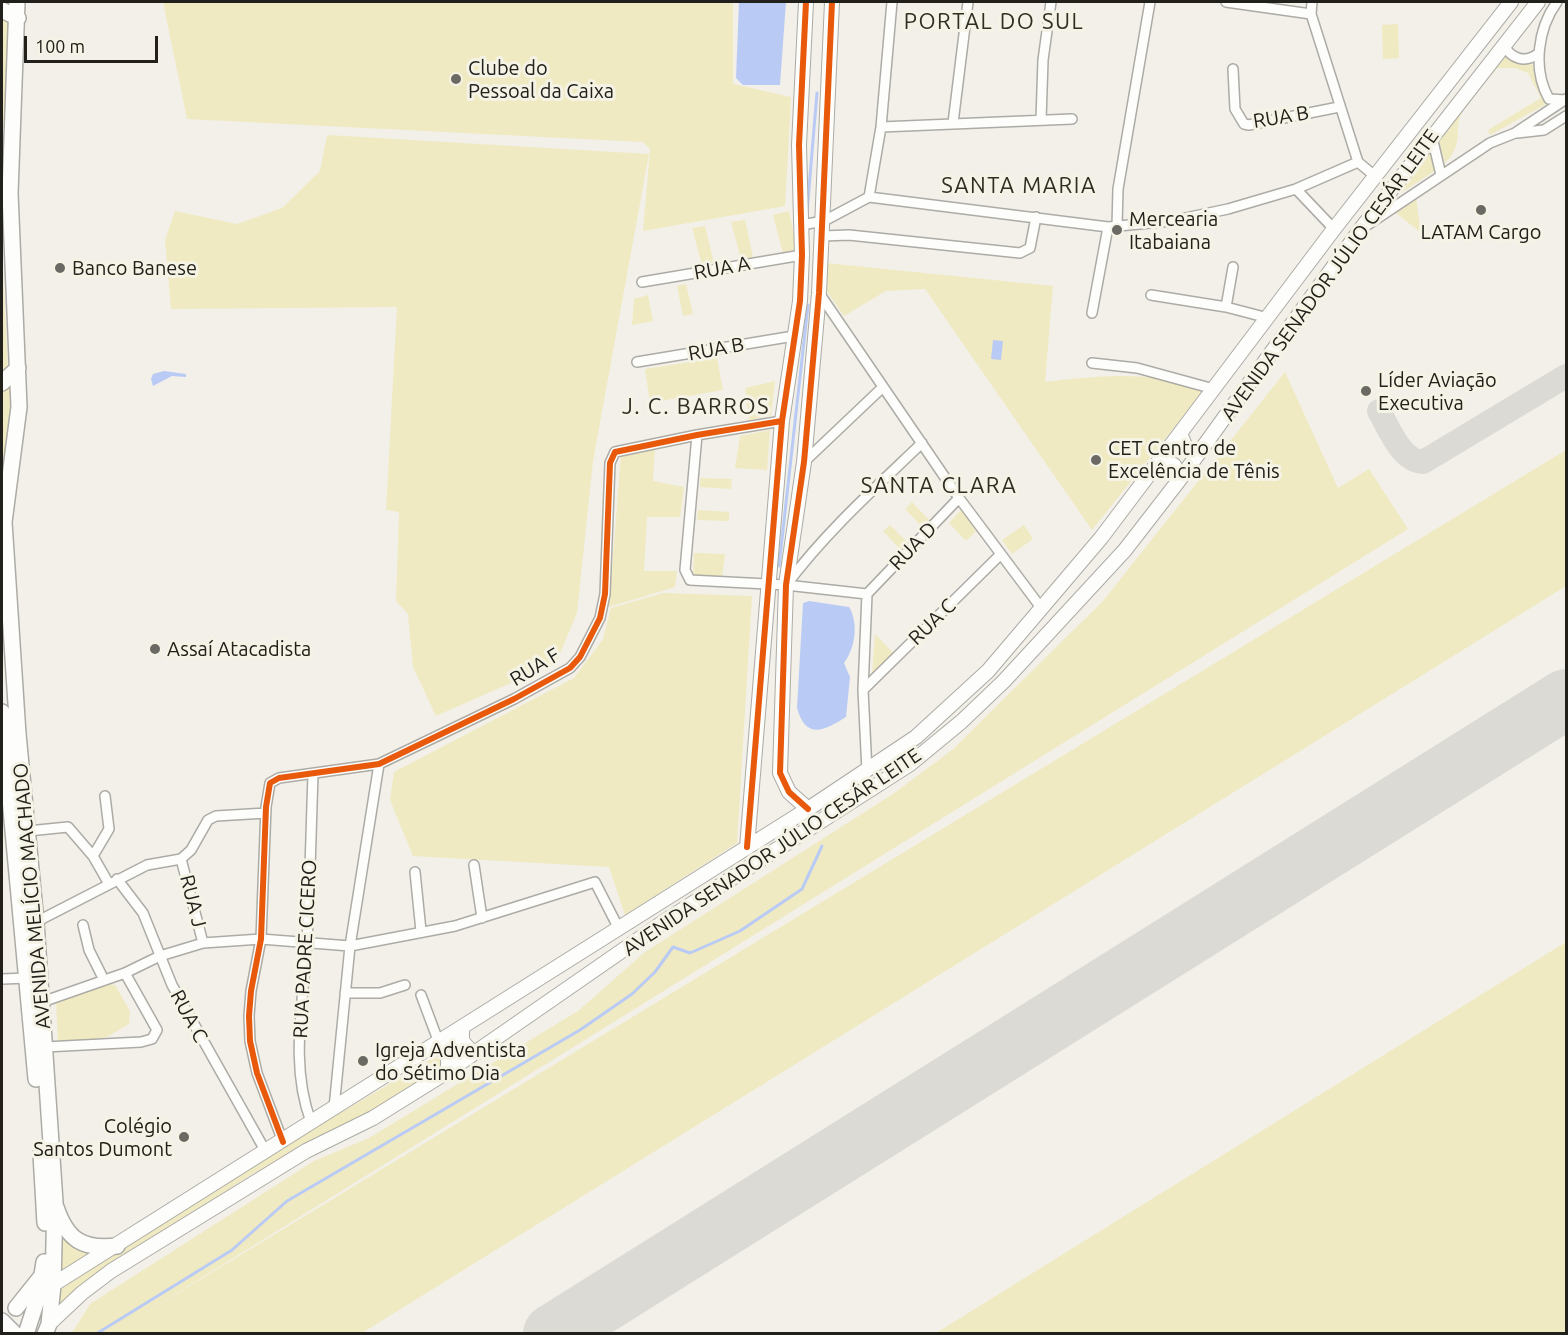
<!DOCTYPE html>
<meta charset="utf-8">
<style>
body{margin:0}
#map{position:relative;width:1568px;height:1335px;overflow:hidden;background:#f2f0e8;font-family:Ubuntu,sans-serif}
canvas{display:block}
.frame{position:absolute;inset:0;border:3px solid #21201b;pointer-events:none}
.scale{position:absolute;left:24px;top:36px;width:134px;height:27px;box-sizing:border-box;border:3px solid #21201b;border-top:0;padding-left:8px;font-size:18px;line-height:21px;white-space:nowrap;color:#21201b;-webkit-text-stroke:4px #f5f3e5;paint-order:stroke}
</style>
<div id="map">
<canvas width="1568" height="1335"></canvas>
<div class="frame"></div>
<div class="scale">100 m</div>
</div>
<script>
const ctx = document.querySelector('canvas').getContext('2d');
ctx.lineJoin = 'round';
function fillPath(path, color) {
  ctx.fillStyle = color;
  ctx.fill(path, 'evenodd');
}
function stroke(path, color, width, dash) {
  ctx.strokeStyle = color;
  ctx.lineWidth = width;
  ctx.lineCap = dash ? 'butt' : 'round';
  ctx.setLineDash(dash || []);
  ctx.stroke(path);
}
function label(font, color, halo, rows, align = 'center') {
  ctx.font = font + ' Ubuntu,sans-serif';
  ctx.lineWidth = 6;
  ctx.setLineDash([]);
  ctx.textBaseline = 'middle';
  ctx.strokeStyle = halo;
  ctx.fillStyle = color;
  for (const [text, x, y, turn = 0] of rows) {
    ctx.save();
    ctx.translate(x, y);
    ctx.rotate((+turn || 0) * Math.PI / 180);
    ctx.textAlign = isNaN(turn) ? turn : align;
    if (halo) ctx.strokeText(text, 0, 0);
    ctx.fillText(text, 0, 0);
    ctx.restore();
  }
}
const green = new Path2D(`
 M 163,2 L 733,2 L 733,84 L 791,97 L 785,206 L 643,231 L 650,149 L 643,142 L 187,119 Z
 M 2,15 L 9,25 L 2,157 Z
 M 1398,24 L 1399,58 L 1383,59 L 1382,25 Z
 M 1504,54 L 1517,63 L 1536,65 L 1539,88 L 1548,103 L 1490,135 L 1488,130 L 1541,98 L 1528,73 L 1515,68 L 1497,68 C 1486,82 1472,95 1463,110 C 1452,129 1466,142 1445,163 L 1439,142 L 1441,133 Z
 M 327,135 L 649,154 L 593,461 L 577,613 L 556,663 L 436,716 L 413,667 L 408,614 L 396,601 L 399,512 L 386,510 L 397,307 L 171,309 L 165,240 L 175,211 L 237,224 L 282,208 L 320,171 Z
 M 1431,149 L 1436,170 L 1401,193 L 1399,190 Z
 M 1416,198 L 1421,233 L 1395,212 Z
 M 789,211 L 797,249 L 783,253 L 773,215 Z
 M 745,220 L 753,257 L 741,259 L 731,222 Z
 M 705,226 L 714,263 L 702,265 L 692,228 Z
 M 2,250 L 8,370 L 2,378 Z
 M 826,263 L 1053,286 L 1045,382 C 1096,376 1155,369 1203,391 L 1092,530 L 925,289 L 886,291 L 844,316 L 824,287 Z
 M 686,284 L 693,314 L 683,316 L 677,286 Z
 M 648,295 L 653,321 L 632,325 L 634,299 Z
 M 717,358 L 723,390 L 650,403 L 645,369 Z
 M 1285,372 L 1338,488 L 1369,469 L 1408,529 L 132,1321 L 1566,450 L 1566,586 L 362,1333 L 72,1333 L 90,1304 L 314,1161 L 369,1138 L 578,1011 L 645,952 L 893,794 L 952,750 L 1103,601 Z
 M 775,381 L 771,415 L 749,420 L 745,388 Z
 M 11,385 L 10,423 L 2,479 L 2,391 Z
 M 770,430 L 767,470 L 735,468 L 740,436 Z
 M 655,449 L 653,481 L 684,487 L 680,517 L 647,517 L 644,571 L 677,571 L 675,587 L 609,607 L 621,455 Z
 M 700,478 L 732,479 L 731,489 L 700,487 Z
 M 912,502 L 930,521 L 923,528 L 905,509 Z
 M 698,510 L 729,512 L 729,521 L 697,520 Z
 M 961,510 L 976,531 L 966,541 L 949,523 Z
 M 890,525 L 908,543 L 901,550 L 883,531 Z
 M 1024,525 L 1033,539 L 1012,554 L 1002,540 Z
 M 694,553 L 725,554 L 722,578 L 693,576 Z
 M 663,593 L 752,596 L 737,843 L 625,915 L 609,867 L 413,856 L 390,800 L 394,772 L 574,678 L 603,639 L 611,608 Z
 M 875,634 L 893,653 L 872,674 Z
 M 1566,942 L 1566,1333 L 936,1333 Z
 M 106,984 L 115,985 L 130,1011 L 129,1024 L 107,1037 L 58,1044 L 56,999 Z
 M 435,1057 L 440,1059 L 441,1071 L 360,1121 L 308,1144 L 249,1176 L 100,1273 L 55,1309 L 58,1291 L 249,1167 Z
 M 57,1222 L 92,1253 L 57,1274 Z`);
const water = new Path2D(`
 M 739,2 L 786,2 L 780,85 L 743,85 L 736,78 Z
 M 993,340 L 1003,341 L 1001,360 L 991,359 Z
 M 164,371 L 186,374 L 186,377 L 172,376 L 153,386 L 151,379 L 153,374 Z
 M 809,601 L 849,607 C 859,623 855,649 844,663 L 850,677 L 846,717 C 824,731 806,740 797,708 L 803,603 Z`);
const stream = new Path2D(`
 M 807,212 L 817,93
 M 779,566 L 808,305
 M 96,1334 L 232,1250 L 287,1201 L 580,1030 L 632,994 L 655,972 L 673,947 L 690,953 L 740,931 L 802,889 L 822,846`);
const taxiway = new Path2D(`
 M 1379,411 C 1389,428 1401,461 1423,462 L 1566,376
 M 551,1334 L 561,1328`);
const runway = new Path2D(`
 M 553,1334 L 1566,699`);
const street = new Path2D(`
 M 1226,2 L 1311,14
 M 1312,2 L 1311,14 L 1358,162 L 1376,177
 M 1557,2 C 1538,28 1532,69 1549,99 L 1566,100
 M 1503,44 C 1511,59 1525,64 1539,53
 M 1233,69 L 1235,109 L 1244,124 L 1249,125 L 1339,107
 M 1041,120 L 1043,60 L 1051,2
 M 953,123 L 968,2
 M 881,127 L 1072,119
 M 1517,133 L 1544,130 L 1566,116
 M 1432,137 L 1441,175
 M 1296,189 L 1334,229
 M 869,197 L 881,127 L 892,2
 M 1369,224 L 1490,143 L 1515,133 L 1566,99
 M 801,225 L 824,221 L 869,197 L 1108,227 L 1171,221 L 1228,209 L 1296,189 L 1358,162
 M 1117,226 L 1118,189 L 1150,2
 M 823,236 L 849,235 L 1020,253 L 1030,248 L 1036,217
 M 642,282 L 802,255
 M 819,293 L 959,498 L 1042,609
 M 1151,295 L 1226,307 L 1268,318
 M 1226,307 L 1233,267
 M 1092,313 L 1108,227
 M 637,362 L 794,336
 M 1092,363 L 1137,368 L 1214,389
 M 697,435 L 685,570 L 690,580 L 786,585 L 867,594
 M 804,462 L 883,387
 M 787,584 C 826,532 875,488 922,443
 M 867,594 L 863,690 L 867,771
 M 867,594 L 959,498
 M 863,690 L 1001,554
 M 28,831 L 68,827 L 93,856 L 109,884
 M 93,856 L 109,829 L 105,796
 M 181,859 L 203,943
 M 474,865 L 482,918
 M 415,872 L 421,931
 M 117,879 L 143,913 L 172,985 L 266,1152
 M 36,922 L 147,865 L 181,859 L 191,850 L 208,820 L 216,816 L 266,813
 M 83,925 L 89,950 L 104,980
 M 125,973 L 160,956 L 203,943 L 261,939 L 350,946 L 455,926 L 595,882 L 619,929
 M 2,979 L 28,978
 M 345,993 L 380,993 L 405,985
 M 421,995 L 439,1043
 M 42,1002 L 125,973 L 157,1030 L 152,1039 L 141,1042 L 45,1047
 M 334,1108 L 350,946 L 379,764
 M 311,1122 C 289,1063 304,1002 307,940 C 310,885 311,830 313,775
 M 283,1142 L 257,1073 L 250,1041 L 249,1016 L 251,991 L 261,939 L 266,807 L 270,783 L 279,778 L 379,764 L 514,699 L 570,668 L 580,657 L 600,618 L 605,594 L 610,463 L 615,452 L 697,435 L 782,421`);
const secondary = new Path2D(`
 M 1180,433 L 1186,448 L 1198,453
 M 1161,459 L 1174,465 L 1180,479
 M 808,809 L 789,792 L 780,773 L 786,585 L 804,462 L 819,293 L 832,2
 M 747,847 L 782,421 L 800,301 L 802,255 L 799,145 L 806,2
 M 462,1028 L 462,1041 L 470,1050 L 478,1052
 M 435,1046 C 448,1052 450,1058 447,1072
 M 46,1289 L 808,809 L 916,737 L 988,671 L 1101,538 L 1334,229 L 1511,2
 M 49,1324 L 82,1293 L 111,1271 L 306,1151 L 373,1118 L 447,1072 L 662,923 L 910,764 L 961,722 L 1004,681 L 1125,550 L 1180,479 L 1360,230 L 1538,2`);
const primary = new Path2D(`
 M 17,2 L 10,193 L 19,407 L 4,522 L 18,734 L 36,922 L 55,1202 L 53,1285 L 49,1324 L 45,1334
 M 2,10 L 18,18
 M 2,383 L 18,368
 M 2,712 L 36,1079
 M 41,1154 L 45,1223
 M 56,1207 C 67,1240 83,1250 117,1246
 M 16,1308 L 40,1278
 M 2,1321 L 15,1334
 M 26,1334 L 39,1294 L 44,1262`);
const cycleway = new Path2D(`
 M 808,809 L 789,792 L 780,773 L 786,585 L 804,462 L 819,293 L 832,2
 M 747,847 L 782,421 L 800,301 L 802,255 L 799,145 L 806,2
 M 283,1142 L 257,1073 L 250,1041 L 249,1016 L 251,991 L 261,939 L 266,807 L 270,783 L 279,778 L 379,764 L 514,699 L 570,668 L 580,657 L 600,618 L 605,594 L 610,463 L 615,452 L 697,435 L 782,421`);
const markers = [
 [456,79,6,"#6a6963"],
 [1481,210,6,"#6a6963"],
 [1117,230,6,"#6a6963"],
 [60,268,6,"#6a6963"],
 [1366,391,6,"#6a6963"],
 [1096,460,6,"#6a6963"],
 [155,649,6,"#6a6963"],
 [363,1061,6,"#6a6963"],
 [184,1137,6,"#6a6963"]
];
const poiNames = [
 ["Clube do",468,68],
 ["Pessoal da Caixa",468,91],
 ["Mercearia",1129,219],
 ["Itabaiana",1129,242],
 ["LATAM Cargo",1481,232,"center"],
 ["Banco Banese",72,268],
 ["Líder Aviação",1378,380],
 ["Executiva",1378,403],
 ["CET Centro de",1108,448],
 ["Excelência de Tênis",1108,471],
 ["Assaí Atacadista",167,649],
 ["Igreja Adventista",375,1050],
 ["do Sétimo Dia",375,1073],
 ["Colégio",172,1126,"right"],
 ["Santos Dumont",172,1149,"right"]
];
const streetNames = [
 ["RUA B",1281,117,-9],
 ["RUA A",722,268,-10],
 ["AVENIDA SENADOR JÚLIO CESÁR LEITE",1330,275,-54],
 ["RUA B",716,349,-10],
 ["RUA D",913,546,-46],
 ["RUA C",932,622,-44],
 ["RUA F",535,667,-31],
 ["AVENIDA SENADOR JÚLIO CESÁR LEITE",772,852,-34],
 ["AVENIDA MELÍCIO MACHADO",32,896,-95],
 ["RUA J",193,901,76],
 ["RUA PADRE CICERO",305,949,-87],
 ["RUA C",189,1016,62]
];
const quarterNames = [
 ["PORTAL DO SUL",994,22],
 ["SANTA MARIA",1019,186],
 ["J. C. BARROS",696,407],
 ["SANTA CLARA",939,486]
];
fillPath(green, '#f0eac2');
fillPath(water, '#b9cbf5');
stroke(stream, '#b9cbf5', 3);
stroke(taxiway, '#dbdad5', 24);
stroke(runway, '#dbdad5', 60);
stroke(street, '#acaba5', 12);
stroke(secondary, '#acaba5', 16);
stroke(primary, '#acaba5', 18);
stroke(street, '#fdfdfc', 9);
stroke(secondary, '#fdfdfc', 14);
stroke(primary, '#fdfdfc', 15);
stroke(cycleway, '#e8590c', 6);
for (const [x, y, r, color] of markers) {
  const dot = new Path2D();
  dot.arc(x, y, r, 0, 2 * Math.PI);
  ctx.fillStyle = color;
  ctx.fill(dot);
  stroke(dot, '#f5f3e5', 2);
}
label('20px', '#21201b', '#f5f3e5', poiNames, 'left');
label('20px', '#21201b', '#f5f3e5', streetNames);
ctx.letterSpacing = '1.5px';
label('22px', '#302e24', '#f5f3e5', quarterNames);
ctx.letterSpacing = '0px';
</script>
